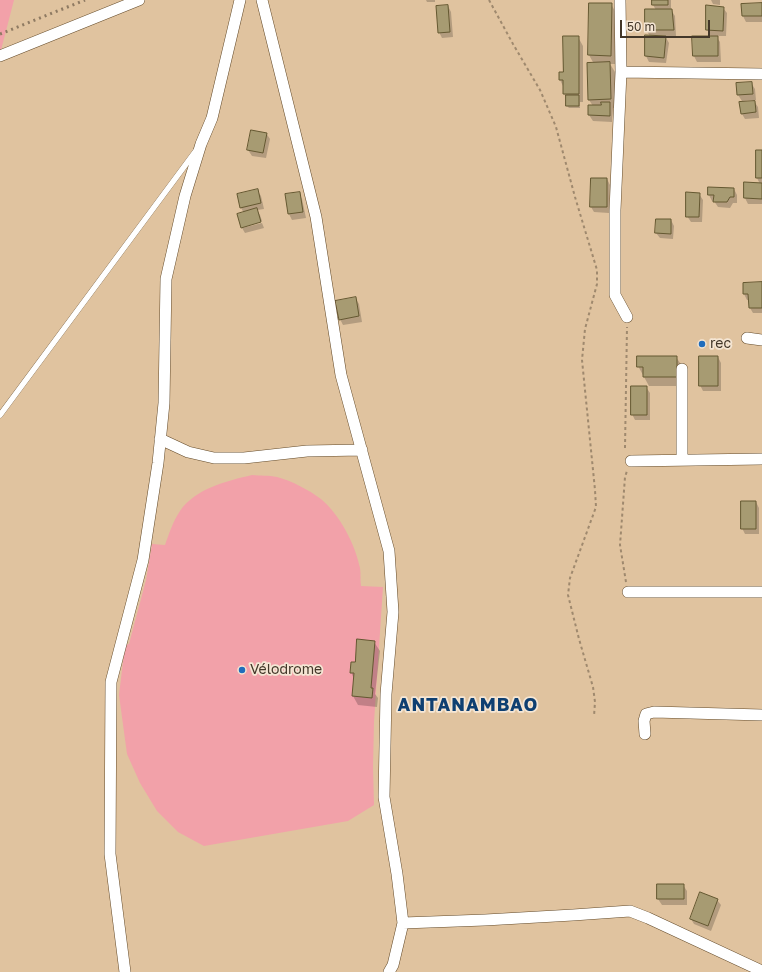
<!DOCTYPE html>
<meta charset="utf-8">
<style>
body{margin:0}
#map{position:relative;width:762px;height:972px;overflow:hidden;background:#e0c39f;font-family:"Golos Text",sans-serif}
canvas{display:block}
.scale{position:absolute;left:620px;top:20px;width:90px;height:18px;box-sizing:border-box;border:2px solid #433729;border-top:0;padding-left:5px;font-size:12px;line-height:14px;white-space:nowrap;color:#433729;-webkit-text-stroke:3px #f5e6d4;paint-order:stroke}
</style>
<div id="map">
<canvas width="762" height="972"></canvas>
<div class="scale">50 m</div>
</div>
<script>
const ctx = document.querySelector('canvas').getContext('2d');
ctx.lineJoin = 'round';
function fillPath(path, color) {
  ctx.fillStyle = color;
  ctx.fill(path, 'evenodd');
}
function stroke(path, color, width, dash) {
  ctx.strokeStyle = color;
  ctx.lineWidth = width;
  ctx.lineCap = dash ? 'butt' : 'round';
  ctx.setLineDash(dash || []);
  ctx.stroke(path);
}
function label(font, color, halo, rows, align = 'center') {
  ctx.font = font + ' "Golos Text",sans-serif';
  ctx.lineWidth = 3.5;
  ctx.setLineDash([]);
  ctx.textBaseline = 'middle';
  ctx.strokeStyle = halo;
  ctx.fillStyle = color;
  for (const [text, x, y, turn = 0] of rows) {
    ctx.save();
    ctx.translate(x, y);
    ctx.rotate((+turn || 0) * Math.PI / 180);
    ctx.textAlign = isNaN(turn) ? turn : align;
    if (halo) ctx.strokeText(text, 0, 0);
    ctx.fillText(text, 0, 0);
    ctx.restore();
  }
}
const green = new Path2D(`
 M 0,0 L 14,0 L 0,54 Z
 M 252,475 C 260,476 269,475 277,477 C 292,481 309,490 321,499 C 340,515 355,544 360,568 C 361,574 360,580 361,586 L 383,587 L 374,722 L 373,767 L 374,805 L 348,821 L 204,846 L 178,832 L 157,811 L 140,783 L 127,754 L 119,695 L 125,645 L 129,644 L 146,580 L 152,544 L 165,545 C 169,534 173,521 180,511 C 196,488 227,481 252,475 Z`);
const shadow = new Path2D(`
 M 426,0 L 435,0 L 435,2 L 427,2 Z
 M 653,0 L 671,0 L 671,10 L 675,16 L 676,36 L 665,36 L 669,43 L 666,63 L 649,62 L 646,56 L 650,36 L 646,30 L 656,10 L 653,5 Z
 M 711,0 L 720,0 L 720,5 L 713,4 Z
 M 590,4 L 611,4 L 616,13 L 616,64 L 610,64 L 615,72 L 616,108 L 613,108 L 612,122 L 593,121 L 589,115 L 589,106 L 593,106 L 589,100 L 594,64 L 589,55 Z
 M 762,4 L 762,22 L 746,22 L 743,16 L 742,5 Z
 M 448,6 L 451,12 L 453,37 L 442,38 L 439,32 Z
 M 723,8 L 727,13 L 726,36 L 716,36 L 720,42 L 721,62 L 697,62 L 694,56 L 711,37 L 707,29 Z
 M 578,37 L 583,46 L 583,102 L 580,102 L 580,108 L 569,108 L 567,106 L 567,98 L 564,94 L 564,88 L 560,80 Z
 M 751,83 L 755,89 L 756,100 L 753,100 L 758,107 L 759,118 L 745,119 L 742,114 L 753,102 L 753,100 L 742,101 L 738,95 L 737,84 Z
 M 266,133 L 270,139 L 266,158 L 252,156 L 248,150 Z
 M 762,151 L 762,204 L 748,204 L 745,198 L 760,184 L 757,178 Z
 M 607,179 L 610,185 L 609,213 L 594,212 L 591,207 Z
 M 734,189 L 737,195 L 737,203 L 733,203 L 730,208 L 718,207 L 714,201 L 712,201 L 709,195 Z
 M 257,190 L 261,196 L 264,209 L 257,210 L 260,215 L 262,221 L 241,226 L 244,213 L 241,208 L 238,195 Z
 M 299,193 L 302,199 L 306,218 L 292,220 L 289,214 L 286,195 Z
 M 699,194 L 703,200 L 702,222 L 691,222 L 687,216 Z
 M 671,220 L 674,226 L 673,239 L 660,238 L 656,233 Z
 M 262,223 L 264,228 L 245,233 L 242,228 Z
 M 762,283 L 762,313 L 753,313 L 750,308 L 749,300 L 747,300 L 744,294 Z
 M 356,299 L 359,304 L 362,322 L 343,325 L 340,319 Z
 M 676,357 L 682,366 L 681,386 L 649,386 L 638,366 Z
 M 718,357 L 721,363 L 721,391 L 703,391 L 700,385 Z
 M 646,387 L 650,393 L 650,420 L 635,420 L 632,414 Z
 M 756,502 L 759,508 L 759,534 L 745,534 L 742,528 Z
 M 374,642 L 380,651 L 375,694 L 378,698 L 377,707 L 358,705 L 353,696 L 354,679 L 351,672 L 356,664 Z
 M 658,885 L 683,885 L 687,891 L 687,905 L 662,905 L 658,899 Z
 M 717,900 L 721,905 L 711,931 L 694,924 L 691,919 Z`);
const building = new Path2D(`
 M 652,0 L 668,0 L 668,5 L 652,5 Z
 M 589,3 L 612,3 L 611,56 L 588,55 Z
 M 762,3 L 762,16 L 742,16 L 741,4 Z
 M 448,5 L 450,32 L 438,33 L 436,6 Z
 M 706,5 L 724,7 L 723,31 L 706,30 Z
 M 645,9 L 672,9 L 674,30 L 645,30 Z
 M 645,35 L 666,36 L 664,58 L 645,56 Z
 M 563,36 L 579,36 L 579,94 L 563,94 L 563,80 L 559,80 L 559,72 L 563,72 Z
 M 692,36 L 718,36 L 718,56 L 693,56 Z
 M 610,62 L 611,99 L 588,100 L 587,63 Z
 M 752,82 L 753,94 L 737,95 L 736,83 Z
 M 566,95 L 579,95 L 579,106 L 566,106 Z
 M 755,101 L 756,112 L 741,114 L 739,102 Z
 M 601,102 L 610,102 L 610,116 L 588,115 L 588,105 L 601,105 Z
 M 251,130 L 267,133 L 263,153 L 247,150 Z
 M 756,150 L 762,150 L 762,178 L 756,178 Z
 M 591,178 L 607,178 L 607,207 L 590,207 Z
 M 744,182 L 762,183 L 762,199 L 744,198 Z
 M 708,187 L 734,188 L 734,197 L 730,197 L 727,202 L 713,202 L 714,195 L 708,195 Z
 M 258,189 L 261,203 L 240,208 L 237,194 Z
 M 300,192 L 303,212 L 288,214 L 285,194 Z
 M 686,192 L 700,193 L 699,217 L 686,217 Z
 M 257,208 L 261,222 L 241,228 L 237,214 Z
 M 656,219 L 671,219 L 671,234 L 655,233 Z
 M 762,282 L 762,308 L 749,308 L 748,294 L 743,294 L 743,283 Z
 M 356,297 L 359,316 L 339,320 L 335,301 Z
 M 637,356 L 677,356 L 677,377 L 643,377 L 643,367 L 637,367 Z
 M 699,356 L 718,356 L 718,386 L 699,386 Z
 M 631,386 L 647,386 L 647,415 L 631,415 Z
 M 741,501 L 756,501 L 756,529 L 741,529 Z
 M 357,639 L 375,641 L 371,688 L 373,688 L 372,698 L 352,696 L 354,673 L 350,673 L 351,662 L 355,662 Z
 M 657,884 L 684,884 L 684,899 L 657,899 Z
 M 700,892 L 718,899 L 708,926 L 690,919 Z`);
const path = new Path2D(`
 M 489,0 L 513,44 L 540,90 L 556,127 L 575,197 L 597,270 L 597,284 L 585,329 L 582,360 L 595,490 L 596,507 L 570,578 L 568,595 L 579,639 L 593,687 L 595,702 L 594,716
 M 625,448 L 627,327
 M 626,582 L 620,545 L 625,477 L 627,471`);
const service = new Path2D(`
 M 0,415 L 195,152`);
const minor = new Path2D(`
 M 262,0 L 316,217 L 341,375 L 389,551 L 393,612 L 386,694 L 384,797 L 397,874 L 403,923 L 393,965 L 389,972
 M 620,0 L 621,72 L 615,210 L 615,295 L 627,317
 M 0,56 L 139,0
 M 621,72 L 762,74
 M 747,338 L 762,340
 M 682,369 L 682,460
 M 160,439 L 188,452 L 214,458 L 244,458 L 307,451 L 362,450
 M 631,461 L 762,459
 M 628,592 L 762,592
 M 645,734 L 644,721 L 646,714 L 654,712 L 762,715
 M 403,923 L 485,920 L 573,915 L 630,911 L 648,918 L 762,971
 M 125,972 L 110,854 L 111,682 L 143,560 L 158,463 L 164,403 L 166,279 L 185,196 L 201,144 L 212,118 L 240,0`);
const rail = new Path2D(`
 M 0,34 L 85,0`);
const markers = [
 [702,344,4,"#206dbc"],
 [242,670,4,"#206dbc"]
];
const poiNames = [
 ["rec",710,344],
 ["Vélodrome",250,670]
];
const districtNames = [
 ["ANTANAMBAO",468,705]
];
fillPath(green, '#f2a1a9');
fillPath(shadow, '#0003');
fillPath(building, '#a79b72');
stroke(building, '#645831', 1);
stroke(service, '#634a29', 6);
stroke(minor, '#634a29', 12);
stroke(path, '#9f896e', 2, [3, 3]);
stroke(service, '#fff', 5.5);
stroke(minor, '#fff', 11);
stroke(rail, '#8e7a62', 3, [2, 4]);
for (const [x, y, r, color] of markers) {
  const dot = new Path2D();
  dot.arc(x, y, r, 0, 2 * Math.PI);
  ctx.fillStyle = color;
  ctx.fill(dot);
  stroke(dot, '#f5e6d4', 1.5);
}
label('14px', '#433729', '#f5e6d4', poiNames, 'left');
ctx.letterSpacing = '1px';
label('bold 18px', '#0e3f71', '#f5e6d4', districtNames);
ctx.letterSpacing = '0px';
</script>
